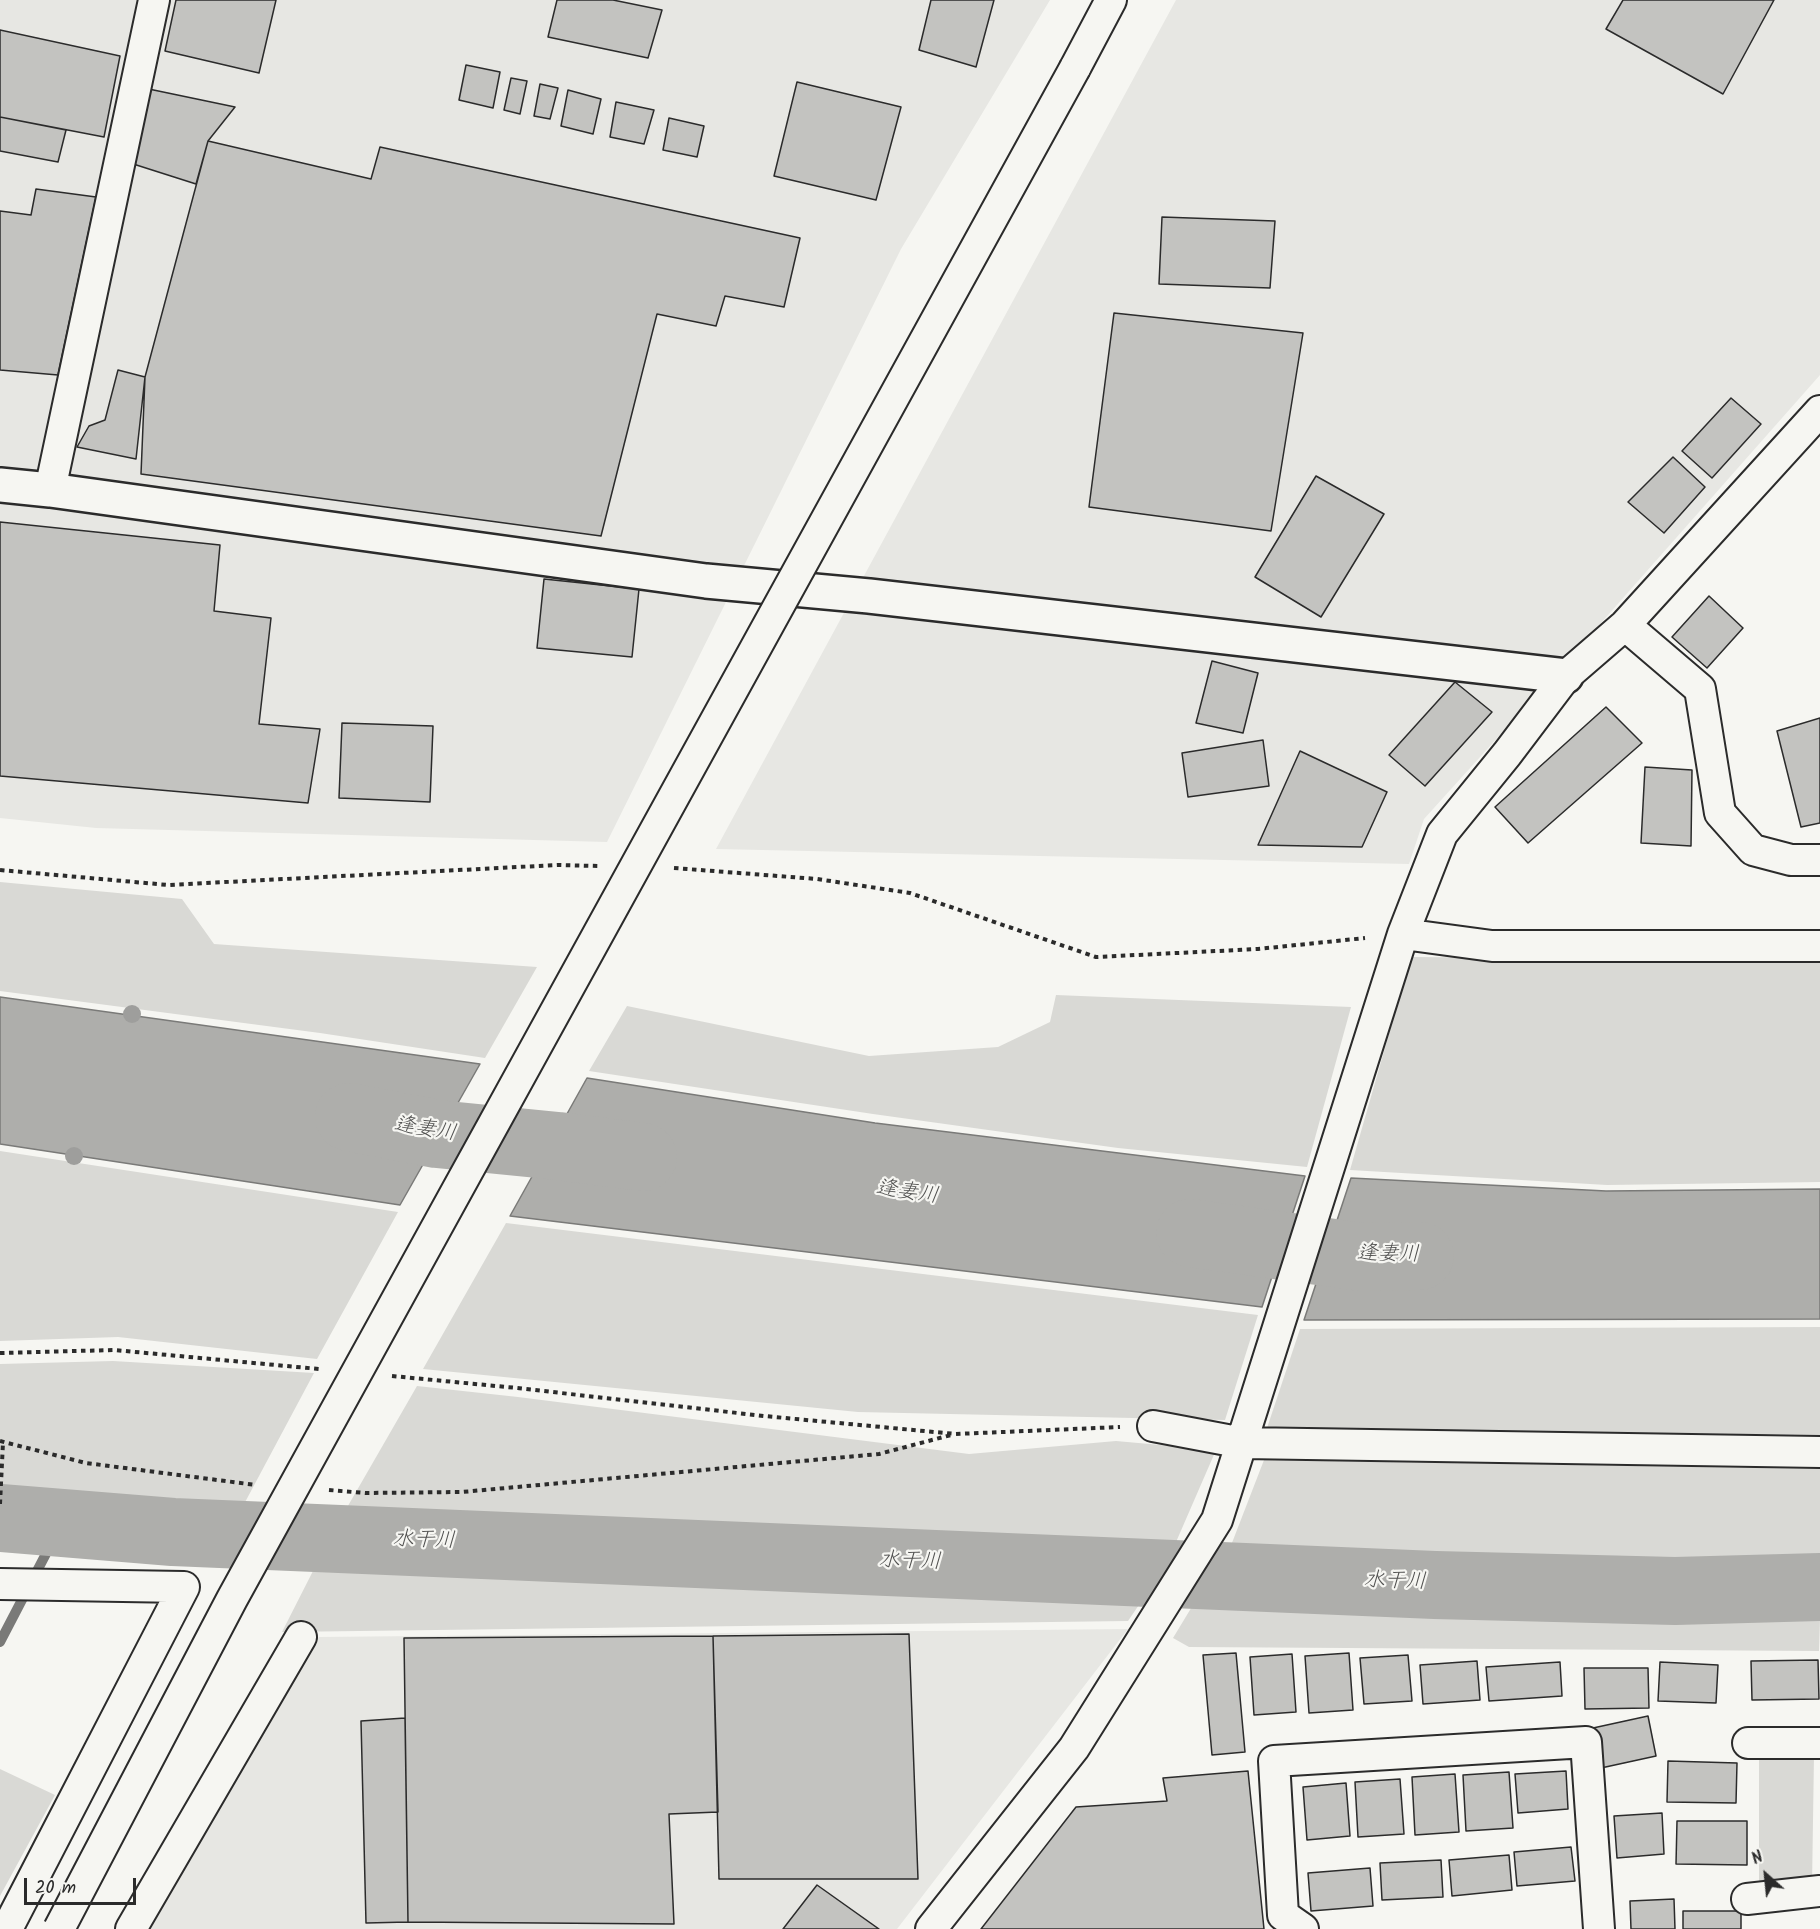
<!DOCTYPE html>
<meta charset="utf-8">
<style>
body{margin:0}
#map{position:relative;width:1820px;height:1929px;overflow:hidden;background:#f6f6f2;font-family:Kalam,sans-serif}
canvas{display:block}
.north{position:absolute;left:1736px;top:1845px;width:60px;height:60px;-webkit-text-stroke:4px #f6f6f2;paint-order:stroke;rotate:333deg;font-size:16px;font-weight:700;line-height:24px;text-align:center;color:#2b2b2b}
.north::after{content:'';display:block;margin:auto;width:21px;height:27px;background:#2b2b2b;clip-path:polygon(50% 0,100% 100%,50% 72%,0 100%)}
.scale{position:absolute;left:24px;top:1878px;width:112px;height:27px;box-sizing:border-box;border:3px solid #2b2b2b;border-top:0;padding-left:8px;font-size:18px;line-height:21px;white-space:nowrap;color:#2b2b2b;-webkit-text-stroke:4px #f6f6f2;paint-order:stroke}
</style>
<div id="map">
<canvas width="1820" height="1929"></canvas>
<div class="north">N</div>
<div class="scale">20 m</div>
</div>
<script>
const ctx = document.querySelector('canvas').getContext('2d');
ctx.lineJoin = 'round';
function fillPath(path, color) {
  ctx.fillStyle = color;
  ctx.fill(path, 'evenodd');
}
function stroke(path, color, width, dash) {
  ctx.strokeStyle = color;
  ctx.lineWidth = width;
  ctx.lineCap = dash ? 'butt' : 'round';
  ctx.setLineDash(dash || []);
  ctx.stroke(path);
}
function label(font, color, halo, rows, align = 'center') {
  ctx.font = font + ' Kalam,"Klee One",sans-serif';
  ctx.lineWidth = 4.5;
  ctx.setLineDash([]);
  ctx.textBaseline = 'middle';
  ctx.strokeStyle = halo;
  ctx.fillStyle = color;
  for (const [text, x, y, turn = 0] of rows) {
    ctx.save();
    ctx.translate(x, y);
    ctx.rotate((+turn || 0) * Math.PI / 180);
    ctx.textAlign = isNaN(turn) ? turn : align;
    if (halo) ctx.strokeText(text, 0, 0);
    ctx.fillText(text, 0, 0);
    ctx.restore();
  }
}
const built = new Path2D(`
 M 0,0 L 1050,0 L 901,249 L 607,842 L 96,828 L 0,818 Z
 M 1176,0 L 1820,0 L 1820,375 L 1593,632 L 1424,819 L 1409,864 L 716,849 Z
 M 1128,1629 L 897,1929 L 149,1929 L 319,1637 Z`);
const green = new Path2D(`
 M 0,882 L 182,899 L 214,944 L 537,967 L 485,1058 L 320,1033 L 0,991 Z
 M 1411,957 L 1820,960 L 1820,1182 L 1607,1185 L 1350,1170 Z
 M 1056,995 L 1351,1007 L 1307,1167 L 1118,1148 L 873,1114 L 589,1071 L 627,1006 L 869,1056 L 998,1047 L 1050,1022 Z
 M 0,1151 L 398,1212 L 317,1359 L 118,1337 L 0,1341 Z
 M 506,1223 L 1258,1315 L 1225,1420 L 858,1412 L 423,1369 Z
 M 1820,1327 L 1820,1435 L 1267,1428 L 1300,1329 Z
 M 113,1361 L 314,1373 L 243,1506 L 0,1487 L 0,1364 Z
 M 417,1386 L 518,1397 L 969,1454 L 1116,1441 L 1216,1450 L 1173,1549 L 857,1537 L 345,1511 Z
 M 1264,1460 L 1820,1469 L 1820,1559 L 1578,1561 L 1230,1548 Z
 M 313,1571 L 1145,1596 L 1128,1621 L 282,1632 Z
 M 1196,1600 L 1820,1619 L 1819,1651 L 1189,1647 L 1173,1638 Z
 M 1814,1755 L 1812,1886 L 1759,1885 L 1759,1756 Z
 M 0,1769 L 55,1795 L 0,1896 Z`);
const water = new Path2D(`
 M 0,997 L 480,1064 L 400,1205 L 0,1144 Z
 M 587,1078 L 875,1123 L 1305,1176 L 1262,1307 L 510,1216 Z
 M 1351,1178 L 1606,1191 L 1820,1189 L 1820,1319 L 1304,1320 Z`);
const stream = new Path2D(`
 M 0,1642 L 62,1523`);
const river = new Path2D(`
 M 349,1117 L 437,1134 L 558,1146 L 643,1157
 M 1190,1233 L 1362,1257 L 1420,1256
 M 0,1518 L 173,1532 L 1435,1585 L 1675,1591 L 1820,1587`);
const building = new Path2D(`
 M 176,0 L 276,0 L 259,73 L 165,51 Z
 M 557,0 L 613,0 L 662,10 L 648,58 L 548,37 Z
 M 931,0 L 994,0 L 976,67 L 919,50 Z
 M 1623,0 L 1774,0 L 1723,94 L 1606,29 Z
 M 0,30 L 120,56 L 104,137 L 0,117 Z
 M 466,65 L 500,72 L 493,108 L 459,100 Z
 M 511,78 L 527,81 L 520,114 L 504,110 Z
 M 797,82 L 901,107 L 876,200 L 774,176 Z
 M 540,84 L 558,88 L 550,119 L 534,116 Z
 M 144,88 L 235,107 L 208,141 L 196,184 L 127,162 Z
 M 568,90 L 601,99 L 593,134 L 561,126 Z
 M 616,102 L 654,110 L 644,144 L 610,137 Z
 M 0,117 L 66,130 L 58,162 L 0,151 Z
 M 669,118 L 704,126 L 697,157 L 663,150 Z
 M 208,141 L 371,179 L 380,147 L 800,238 L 784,307 L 725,296 L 716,326 L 657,314 L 601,536 L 141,474 L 145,377 Z
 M 36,189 L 96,197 L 58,375 L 0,370 L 0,211 L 31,215 Z
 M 1162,217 L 1275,221 L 1270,288 L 1159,284 Z
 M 1114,313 L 1303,333 L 1271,531 L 1089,507 Z
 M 118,370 L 145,377 L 136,459 L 77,447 L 89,426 L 105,420 Z
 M 1731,398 L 1761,424 L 1712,478 L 1682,451 Z
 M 1673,457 L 1705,487 L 1664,533 L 1628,502 Z
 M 1316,476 L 1384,514 L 1321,617 L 1255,577 Z
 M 0,522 L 220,545 L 214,611 L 271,618 L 259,724 L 320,729 L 308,803 L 0,776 Z
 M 544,579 L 639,589 L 632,657 L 537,648 Z
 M 1709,596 L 1743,628 L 1707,668 L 1672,637 Z
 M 1212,661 L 1258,673 L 1243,733 L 1196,723 Z
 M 1455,682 L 1492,712 L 1425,786 L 1389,755 Z
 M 1606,707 L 1642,743 L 1528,843 L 1495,807 Z
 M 1820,718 L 1820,823 L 1801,827 L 1777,731 Z
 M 342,723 L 433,726 L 430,802 L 339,798 Z
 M 1263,740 L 1269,786 L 1188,797 L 1182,753 Z
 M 1300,751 L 1387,792 L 1362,847 L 1258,845 Z
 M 1645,767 L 1692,770 L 1691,846 L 1641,843 Z
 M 909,1634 L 918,1879 L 719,1879 L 713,1636 Z
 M 713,1636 L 718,1812 L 669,1814 L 674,1924 L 408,1922 L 404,1638 Z
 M 1236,1653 L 1245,1752 L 1212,1755 L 1203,1655 Z
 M 1349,1653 L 1353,1710 L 1309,1713 L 1305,1656 Z
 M 1292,1654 L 1296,1712 L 1254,1715 L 1250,1657 Z
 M 1408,1655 L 1412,1701 L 1364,1704 L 1360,1658 Z
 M 1818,1660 L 1819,1699 L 1752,1700 L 1751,1661 Z
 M 1477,1661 L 1480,1700 L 1423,1704 L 1420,1665 Z
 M 1560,1662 L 1562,1696 L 1489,1701 L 1486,1667 Z
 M 1660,1662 L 1718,1665 L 1716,1703 L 1658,1701 Z
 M 1584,1668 L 1648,1668 L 1649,1708 L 1585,1709 Z
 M 1648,1716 L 1656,1756 L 1601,1768 L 1593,1728 Z
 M 405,1718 L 408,1922 L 366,1923 L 361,1721 Z
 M 1668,1761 L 1737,1763 L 1736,1803 L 1667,1802 Z
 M 1248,1771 L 1264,1929 L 981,1929 L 1076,1807 L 1167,1801 L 1163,1778 Z
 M 1566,1771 L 1568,1809 L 1518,1813 L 1515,1774 Z
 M 1509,1772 L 1513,1828 L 1466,1831 L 1463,1775 Z
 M 1455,1774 L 1459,1832 L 1415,1835 L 1412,1777 Z
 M 1400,1779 L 1404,1834 L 1358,1837 L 1355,1782 Z
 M 1346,1783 L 1350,1836 L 1307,1840 L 1303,1787 Z
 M 1662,1813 L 1664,1854 L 1617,1858 L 1614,1816 Z
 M 1677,1821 L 1747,1821 L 1747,1865 L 1676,1864 Z
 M 1571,1847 L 1575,1881 L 1517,1886 L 1514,1852 Z
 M 1509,1855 L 1512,1890 L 1452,1896 L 1449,1860 Z
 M 1441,1860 L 1443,1897 L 1382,1900 L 1380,1863 Z
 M 1370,1868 L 1373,1906 L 1311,1911 L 1308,1873 Z
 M 817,1885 L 879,1929 L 783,1929 Z
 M 1674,1899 L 1675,1929 L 1631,1929 L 1630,1901 Z
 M 1683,1911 L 1741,1911 L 1741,1929 L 1683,1929 Z`);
const path = new Path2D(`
 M 674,868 L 817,879 L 910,893 L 1096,957 L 1258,949 L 1365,938
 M 0,870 L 168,885 L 557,865 L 598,866
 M 0,1353 L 114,1350 L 319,1369
 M 392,1376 L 517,1388 L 764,1416 L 956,1434 L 1120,1427
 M 0,1441 L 86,1463 L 256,1485
 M 329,1490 L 365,1493 L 462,1492 L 879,1454 L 951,1435
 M 0,1504 L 3,1442`);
const minor = new Path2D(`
 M 1075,68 L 1111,0
 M 50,490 L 154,0
 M 1625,625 L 1700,689 L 1720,813 L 1753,850 L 1791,860 L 1820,860
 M 1403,934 L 1492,946 L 1820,946
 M 1153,1426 L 1243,1443 L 1820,1452
 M 0,1584 L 184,1587 L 7,1929
 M 1748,1743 L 1820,1743
 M 1747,1899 L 1820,1891
 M 131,1929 L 301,1637
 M 931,1929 L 1074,1748 L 1217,1520 L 1403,934 L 1442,834 L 1507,754 L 1566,676 L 1625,625 L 1820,411
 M 1303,1929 L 1283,1915 L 1274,1761 L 1586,1742 L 1599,1929`);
const tertiary = new Path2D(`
 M 0,485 L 50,490 L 706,581 L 869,596 L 1566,676`);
const minorBridge = new Path2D(`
 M 59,1929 L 232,1599 L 1075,68`);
const trees = [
 [132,1014],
 [74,1156]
];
const waterNames = [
 ["逢妻川",425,1131,9],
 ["逢妻川",907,1194,8],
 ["逢妻川",1388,1256,1],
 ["水干川",424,1542,2],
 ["水干川",910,1563,2],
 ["水干川",1395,1583,2]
];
fillPath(built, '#e7e7e3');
fillPath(green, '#d9d9d5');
fillPath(water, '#aeaeab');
stroke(water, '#7a7a78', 1.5);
stroke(stream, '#7a7a78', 10);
stroke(river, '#aeaeab', 68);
fillPath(building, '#c3c3c0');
stroke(building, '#2b2b2b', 1.5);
stroke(minor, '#2b2b2b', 34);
stroke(tertiary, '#2b2b2b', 38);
stroke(path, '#2b2b2b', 4, [4.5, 4.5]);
stroke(minor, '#f6f6f2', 30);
stroke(tertiary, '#f6f6f2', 33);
stroke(minorBridge, '#2b2b2b', 34, []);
stroke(minorBridge, '#f6f6f2', 30);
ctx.fillStyle = '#9e9e9c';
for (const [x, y] of trees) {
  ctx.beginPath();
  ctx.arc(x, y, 9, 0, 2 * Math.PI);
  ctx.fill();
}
label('italic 21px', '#525251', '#f6f6f2', waterNames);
</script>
